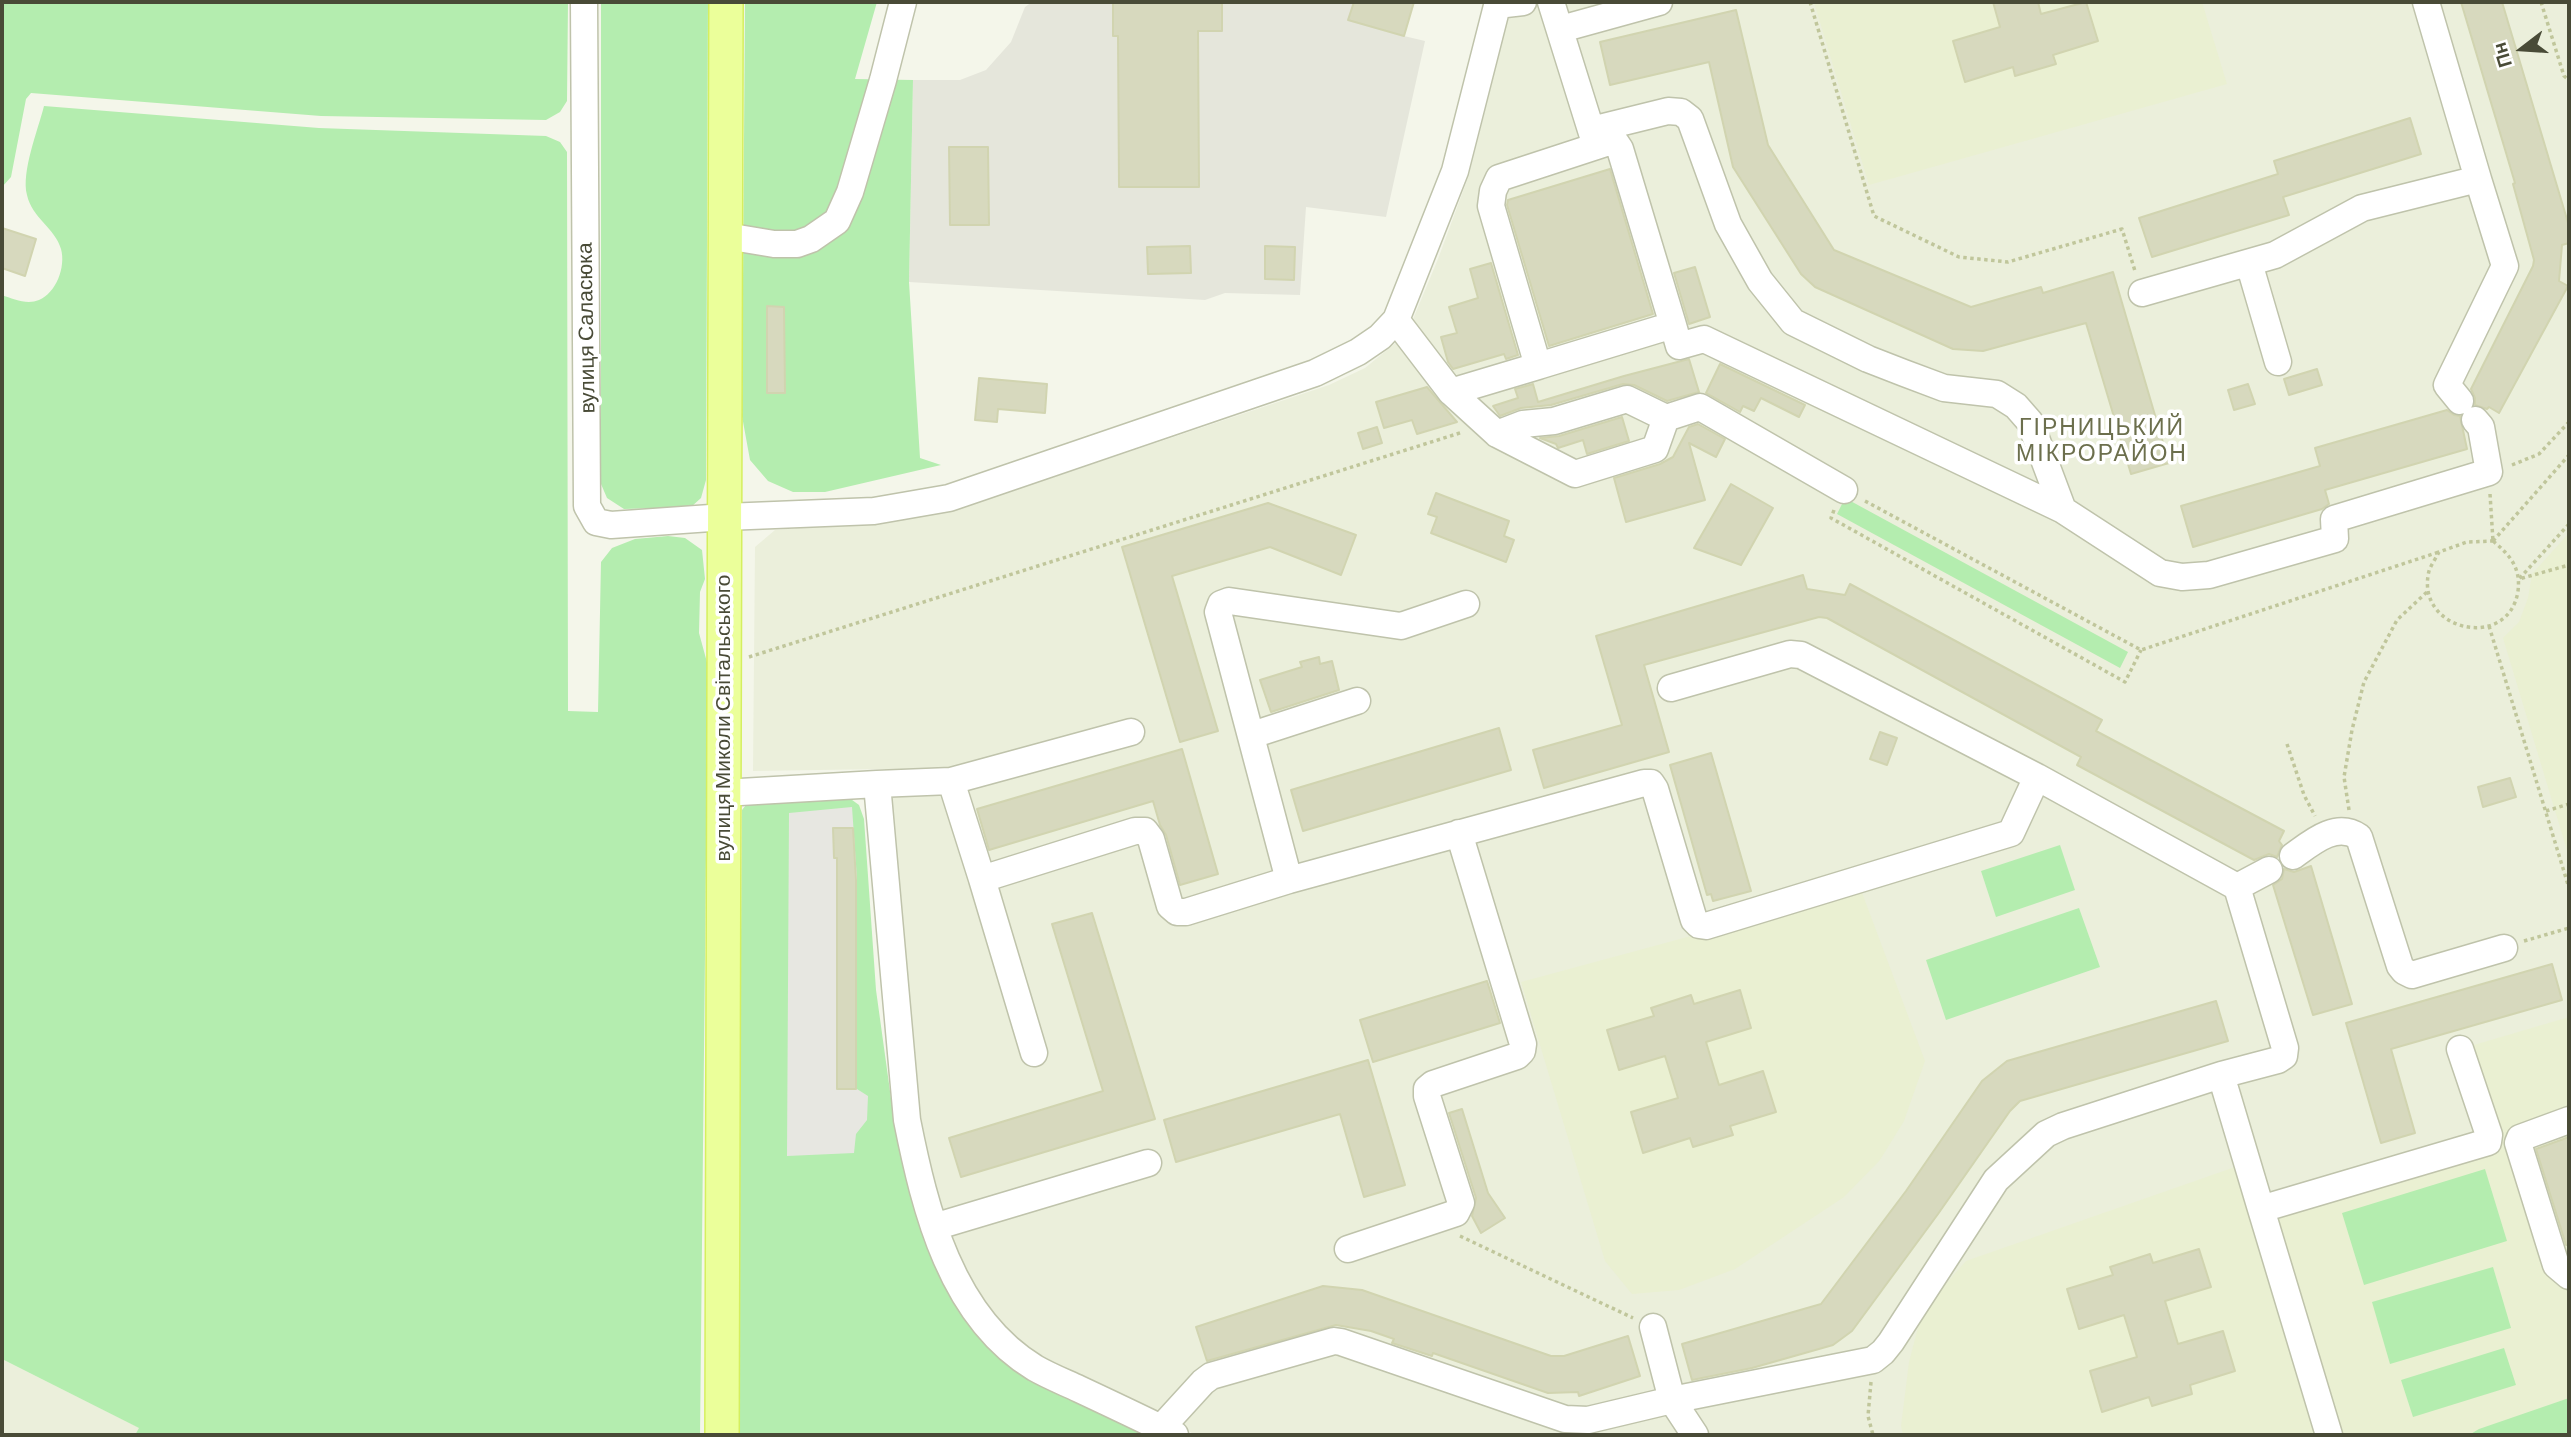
<!DOCTYPE html>
<meta charset="utf-8">
<style>
body{margin:0}
#map{position:relative;width:2571px;height:1437px;overflow:hidden;background:#f4f6ea;font-family:Barlow,sans-serif}
canvas{display:block}
.frame{position:absolute;inset:0;border:4px solid #494b37;pointer-events:none}
.north{position:absolute;left:2487px;top:14px;width:70px;height:70px;-webkit-text-stroke:5px #fff;paint-order:stroke;rotate:253deg;font-size:19px;font-weight:700;line-height:28px;text-align:center;color:#494b37}
.north::after{content:'';display:block;margin:auto;width:24px;height:32px;background:#494b37;clip-path:polygon(50% 0,100% 100%,50% 72%,0 100%)}
</style>
<div id="map">
<canvas width="2571" height="1437"></canvas>
<div class="frame"></div>
<div class="north">Пн</div>
</div>
<script>
const ctx = document.querySelector('canvas').getContext('2d');
ctx.lineJoin = 'round';
function fillPath(path, color) {
  ctx.fillStyle = color;
  ctx.fill(path, 'evenodd');
}
function stroke(path, color, width, dash) {
  ctx.strokeStyle = color;
  ctx.lineWidth = width;
  ctx.lineCap = dash ? 'butt' : 'round';
  ctx.setLineDash(dash || []);
  ctx.stroke(path);
}
function label(font, color, halo, rows, align = 'center') {
  ctx.font = font + ' Barlow,sans-serif';
  ctx.lineWidth = 7;
  ctx.setLineDash([]);
  ctx.textBaseline = 'middle';
  ctx.strokeStyle = halo;
  ctx.fillStyle = color;
  for (const [text, x, y, turn = 0] of rows) {
    ctx.save();
    ctx.translate(x, y);
    ctx.rotate((+turn || 0) * Math.PI / 180);
    ctx.textAlign = isNaN(turn) ? turn : align;
    if (halo) ctx.strokeText(text, 0, 0);
    ctx.fillText(text, 0, 0);
    ctx.restore();
  }
}
const residential = new Path2D(`
 M 1512,2 L 2569,2 L 2569,1435 L 1196,1435 L 1037,1356 L 1002,1327 L 978,1293 L 957,1254 L 939,1205 L 917,1118 L 885,769 L 753,771 L 755,547 L 775,530 L 884,520 L 952,511 L 1329,385 L 1365,368 L 1399,340 L 1411,324 L 1438,259 L 1469,175 Z
 M 2,1359 L 140,1428 L 135,1435 L 2,1435 Z`);
const industrial = new Path2D(`
 M 1032,2 L 1414,2 L 1404,36 L 1425,41 L 1386,217 L 1306,207 L 1300,295 L 1225,293 L 1205,300 L 909,282 L 913,80 L 960,80 L 986,70 L 1011,42 L 1025,7 Z`);
const education = new Path2D(`
 M 1814,2 L 2202,2 L 2227,84 L 1869,185 Z
 M 2569,533 L 2569,857 L 2503,638 L 2519,622 L 2528,598 L 2532,574 Z
 M 1861,890 L 1925,1061 L 1904,1121 L 1880,1160 L 1844,1197 L 1735,1269 L 1679,1290 L 1632,1294 L 1605,1261 L 1521,982 Z
 M 2569,1017 L 2569,1435 L 2335,1435 L 2269,1214 L 2498,1146 L 2467,1047 Z
 M 2235,1167 L 2318,1435 L 1903,1435 L 1901,1426 L 1909,1362 L 1921,1316 L 1937,1294 L 1966,1261 Z`);
const green = new Path2D(`
 M 2,2 L 568,2 L 567,101 L 560,112 L 546,120 L 321,116 L 31,93 L 26,99 L 11,177 L 2,187 Z
 M 601,2 L 708,2 L 706,480 L 701,498 L 691,507 L 624,509 L 607,498 L 601,484 Z
 M 745,2 L 877,2 L 855,79 L 913,80 L 909,282 L 920,458 L 941,465 L 825,492 L 793,492 L 768,481 L 750,460 L 742,416 Z
 M 44,106 L 319,128 L 546,136 L 560,142 L 567,152 L 568,711 L 598,712 L 601,562 L 612,548 L 635,539 L 668,536 L 685,538 L 702,550 L 705,579 L 700,592 L 699,633 L 708,666 L 700,1435 L 135,1435 L 139,1428 L 2,1359 L 2,295 C 13,299 27,305 39,300 C 56,293 66,267 61,249 C 55,228 32,218 27,195 C 21,172 38,130 44,106 Z
 M 1845,498 L 2128,652 L 2120,668 L 1837,514 Z
 M 848,797 L 859,805 L 864,819 L 876,990 L 894,1120 L 915,1213 L 932,1258 L 957,1307 L 987,1344 L 1148,1435 L 737,1435 L 742,810 L 746,805 L 755,800 Z
 M 2060,845 L 2075,890 L 1996,917 L 1981,871 Z
 M 2079,908 L 2100,967 L 1946,1020 L 1926,960 Z
 M 2485,1169 L 2507,1241 L 2364,1285 L 2342,1213 Z
 M 2493,1267 L 2511,1328 L 2390,1364 L 2372,1302 Z
 M 2504,1348 L 2516,1385 L 2413,1417 L 2401,1380 Z
 M 2569,1398 L 2569,1435 L 2469,1435 L 2479,1429 Z`);
const parking = new Path2D(`
 M 852,807 L 857,879 L 857,1089 L 868,1096 L 867,1120 L 856,1134 L 854,1153 L 787,1156 L 789,813 Z`);
const building = new Path2D(`
 M 1113,2 L 1222,2 L 1222,31 L 1198,31 L 1199,187 L 1119,187 L 1118,36 L 1113,36 Z
 M 1354,2 L 1414,2 L 1404,36 L 1348,20 Z
 M 1993,2 L 2038,2 L 2041,14 L 2086,2 L 2098,41 L 2053,55 L 2056,64 L 2015,76 L 2013,67 L 1965,82 L 1953,41 L 2000,27 Z
 M 2461,2 L 2502,2 L 2569,226 L 2569,243 L 2562,245 L 2559,281 L 2568,286 L 2499,413 L 2489,407 L 2487,409 L 2475,405 L 2475,398 L 2471,389 L 2533,266 L 2534,260 L 2513,184 L 2515,183 Z
 M 1736,10 L 1768,145 L 1834,250 L 1971,307 L 2041,287 L 2043,293 L 2113,272 L 2169,463 L 2131,474 L 2086,323 L 1983,351 L 1953,349 L 1815,287 L 1801,274 L 1733,167 L 1709,62 L 1610,85 L 1600,42 Z
 M 2410,118 L 2421,154 L 2283,197 L 2289,215 L 2152,257 L 2139,218 L 2278,174 L 2274,161 Z
 M 949,147 L 988,147 L 989,225 L 950,225 Z
 M 1610,169 L 1653,314 L 1549,346 L 1507,205 L 1508,200 Z
 M 2,228 L 36,239 L 25,276 L 2,268 Z
 M 1190,246 L 1191,273 L 1148,274 L 1147,247 Z
 M 1265,246 L 1295,247 L 1294,280 L 1265,279 Z
 M 1491,263 L 1518,355 L 1506,359 L 1504,354 L 1453,369 L 1448,362 L 1441,337 L 1457,333 L 1449,307 L 1478,298 L 1470,269 Z
 M 1695,267 L 1710,317 L 1689,324 L 1674,273 Z
 M 767,306 L 784,307 L 785,393 L 767,393 Z
 M 1689,359 L 1699,392 L 1667,401 L 1634,385 L 1623,384 L 1551,405 L 1521,408 L 1500,416 L 1493,406 L 1518,398 L 1515,389 L 1533,384 L 1538,402 L 1624,376 Z
 M 1720,364 L 1805,405 L 1799,417 L 1761,398 L 1754,411 L 1743,406 L 1740,412 L 1706,393 Z
 M 2317,369 L 2322,385 L 2289,395 L 2284,379 Z
 M 979,378 L 1047,384 L 1045,413 L 998,409 L 997,422 L 975,420 Z
 M 2248,384 L 2255,404 L 2234,410 L 2228,390 Z
 M 1427,387 L 1457,422 L 1417,434 L 1412,420 L 1384,428 L 1376,402 Z
 M 2447,410 L 2454,415 L 2460,416 L 2467,449 L 2325,490 L 2329,504 L 2322,509 L 2193,547 L 2181,506 L 2320,466 L 2315,448 Z
 M 1622,417 L 1629,441 L 1587,454 L 1583,440 L 1558,448 L 1556,444 L 1540,438 L 1559,436 Z
 M 1698,424 L 1725,439 L 1716,457 L 1689,443 L 1705,500 L 1626,522 L 1614,478 L 1660,464 L 1673,457 L 1689,427 Z
 M 1377,427 L 1382,443 L 1363,449 L 1358,433 Z
 M 1731,484 L 1773,508 L 1741,565 L 1694,548 Z
 M 1436,493 L 1509,521 L 1504,536 L 1514,540 L 1506,562 L 1431,533 L 1437,517 L 1428,514 Z
 M 1268,503 L 1356,535 L 1341,575 L 1270,547 L 1172,576 L 1218,731 L 1180,742 L 1122,547 Z
 M 1803,575 L 1807,589 L 1845,595 L 1850,584 L 2102,720 L 2096,731 L 2284,831 L 2279,841 L 2282,845 L 2277,857 L 2269,854 L 2254,860 L 2077,765 L 2081,757 L 1827,618 L 1819,617 L 1644,665 L 1669,752 L 1544,788 L 1533,750 L 1622,725 L 1596,636 Z
 M 1319,657 L 1320,664 L 1332,661 L 1339,690 L 1271,712 L 1260,680 L 1302,667 L 1300,662 Z
 M 1499,728 L 1511,770 L 1303,831 L 1291,790 Z
 M 1880,732 L 1897,738 L 1887,765 L 1870,759 Z
 M 1182,749 L 1218,874 L 1180,885 L 1166,835 L 1160,825 L 1153,801 L 989,850 L 977,809 Z
 M 1711,753 L 1751,891 L 1713,901 L 1711,894 L 1707,895 L 1670,765 Z
 M 2510,778 L 2516,797 L 2483,807 L 2478,787 Z
 M 833,828 L 853,828 L 856,880 L 856,1089 L 837,1089 L 837,858 L 834,858 Z
 M 2311,866 L 2352,1004 L 2313,1015 L 2273,885 L 2282,879 L 2284,869 L 2294,872 Z
 M 1092,913 L 1155,1119 L 961,1177 L 949,1138 L 1103,1091 L 1052,924 Z
 M 2552,964 L 2562,1000 L 2391,1049 L 2415,1133 L 2381,1143 L 2346,1023 Z
 M 1487,981 L 1500,1023 L 1373,1062 L 1360,1020 Z
 M 1740,990 L 1751,1028 L 1706,1042 L 1719,1085 L 1763,1071 L 1776,1112 L 1730,1126 L 1733,1135 L 1693,1147 L 1690,1138 L 1643,1153 L 1631,1112 L 1678,1098 L 1665,1056 L 1619,1070 L 1607,1030 L 1654,1016 L 1651,1008 L 1691,995 L 1694,1004 Z
 M 2216,1001 L 2228,1041 L 2020,1101 L 2010,1111 L 1938,1214 L 1852,1331 L 1833,1345 L 1752,1368 L 1692,1380 L 1682,1344 L 1821,1304 L 1906,1191 L 1982,1081 L 2007,1061 Z
 M 1368,1060 L 1405,1185 L 1364,1197 L 1340,1114 L 1176,1162 L 1164,1120 Z
 M 1462,1109 L 1488,1193 L 1505,1218 L 1481,1233 L 1472,1216 L 1476,1198 L 1449,1113 Z
 M 2569,1137 L 2569,1245 L 2566,1245 L 2536,1149 Z
 M 2199,1249 L 2211,1287 L 2165,1301 L 2178,1344 L 2223,1331 L 2235,1371 L 2190,1385 L 2192,1394 L 2152,1406 L 2149,1397 L 2102,1412 L 2090,1371 L 2137,1357 L 2124,1315 L 2079,1329 L 2067,1289 L 2113,1275 L 2110,1267 L 2150,1254 L 2153,1263 Z
 M 1323,1286 L 1362,1290 L 1551,1356 L 1564,1356 L 1628,1336 L 1640,1376 L 1579,1396 L 1578,1392 L 1548,1393 L 1433,1353 L 1432,1356 L 1392,1343 L 1394,1339 L 1371,1331 L 1336,1325 L 1207,1361 L 1196,1327 Z`);
const path = new Path2D(`
 M 1810,2 L 1874,216 L 1959,257 L 2008,262 L 2122,229 L 2135,271
 M 2541,2 L 2564,76 L 2569,80
 M 2512,465 L 2539,454 L 2569,422
 M 2490,494 L 2493,541
 M 1865,501 L 2141,650 L 2439,552
 M 1834,510 L 1831,518 L 2125,682 L 2141,650
 M 2569,524 L 2519,579 L 2569,565
 M 2493,541 C 2510,555 2521,568 2518,591 C 2509,652 2414,631 2429,571 C 2431,565 2436,558 2439,552 L 2467,542 Z
 M 2493,541 L 2569,455
 M 2489,626 L 2569,888
 M 749,657 L 1463,432
 M 2287,744 L 2304,795 L 2315,816
 M 2349,810 L 2344,777 L 2352,730 L 2364,682 L 2397,620 L 2428,591
 M 2546,811 L 2569,804
 M 2524,941 L 2569,928
 M 1460,1236 L 1633,1318
 M 1871,1382 L 1868,1416 L 1873,1435`);
const minor = new Path2D(`
 M 584,2 L 587,506 L 596,522 L 611,525 L 725,517 L 874,511 L 949,498 L 1315,373 L 1358,352 L 1380,337 L 1396,320 L 1455,171 L 1498,2
 M 1551,2 L 1596,146
 M 1497,5 L 1523,2
 M 1561,29 L 1659,2
 M 1591,130 L 1668,111 L 1681,112 L 1690,119 L 1728,224 L 1760,281 L 1793,322 L 1868,359 L 1904,373 L 1944,388 L 1997,394 L 2016,406 L 2030,422 L 2063,510
 M 1609,142 L 1616,143 L 1620,149 L 1673,325 L 1538,366 L 1491,206 L 1493,191 L 1499,178 Z
 M 726,236 L 774,244 L 797,244 L 811,239 L 837,221 L 850,192 L 883,80 L 903,2
 M 2249,263 L 2278,362
 M 2142,293 L 2275,255 L 2362,208 L 2478,179 L 2426,2
 M 1396,320 L 1451,392 L 1538,366
 M 1673,325 L 1679,346 L 1704,339 L 2063,510 L 2160,573 L 2182,577 L 2209,575 L 2335,539 L 2334,519 L 2489,472 L 2481,427 L 2475,420
 M 1451,392 L 1497,434 L 1575,474 L 1655,449 L 1666,418
 M 2460,401 L 2447,385 L 2505,266 L 2478,179
 M 1497,434 L 1523,424 L 1554,421 L 1627,399 L 1666,418 L 1700,407 L 1844,490
 M 1671,688 L 1790,654 L 1801,655 L 2037,777 L 2237,887 L 2285,1048 L 2284,1056 L 2278,1060 L 2221,1075 L 2261,1209
 M 1252,735 L 1357,701
 M 951,781 L 1131,732
 M 877,784 L 951,781 L 982,879 L 1135,831 L 1145,831 L 1151,839 L 1170,906 L 1177,912 L 1186,912 L 1289,880 L 1644,783 L 1651,783 L 1655,789 L 1694,920 L 1699,925 L 1706,926 L 2011,833 L 2037,777
 M 723,793 L 877,784 L 907,1120 C 925,1210 951,1317 1035,1368 C 1049,1376 1064,1382 1079,1389 C 1111,1404 1143,1419 1175,1435
 M 2293,856 C 2311,843 2336,821 2359,837 L 2400,966 L 2404,971 L 2412,975 L 2504,948
 M 982,879 L 1034,1053
 M 1289,880 L 1218,612 L 1221,604 L 1229,601 L 1401,626 L 1466,604
 M 2237,887 L 2269,870
 M 2569,1120 L 2520,1138 L 2518,1143 L 2556,1265 L 2569,1276
 M 934,1227 L 1148,1163
 M 1348,1249 L 1456,1213 L 1461,1203 L 1427,1096 L 1427,1089 L 1433,1084 L 1517,1056 L 1522,1051 L 1523,1044 L 1459,833
 M 1653,1327 L 1672,1400 L 1695,1435
 M 1161,1428 L 1203,1382 L 1211,1376 L 1334,1341 L 1341,1342 L 1565,1419 L 1588,1420 L 1672,1400 L 1873,1360 L 1883,1352 L 1891,1342 L 1996,1180 L 2046,1134 L 2063,1126 L 2221,1075
 M 2329,1435 L 2261,1209 L 2488,1142 L 2489,1135 L 2460,1049`);
const major = new Path2D(`
 M 722,1435 L 726,2`);
const streetNames = [
 ["вулиця Саласюка",586,328,-91],
 ["вулиця Миколи Світальського",723,718,-90]
];
const neighbourhoodNames = [
 ["ГІРНИЦЬКИЙ",2102,427],
 ["МІКРОРАЙОН",2102,453]
];
fillPath(residential, '#ebefdb');
fillPath(industrial, '#e5e6db');
fillPath(education, '#eaf0d2');
fillPath(green, '#b4edaf');
fillPath(parking, '#e7e7e1');
fillPath(building, '#d7d9be');
stroke(building, '#d1d4b0', 2);
stroke(minor, '#bfc3ab', 29);
stroke(major, '#d5ef5f', 36);
stroke(path, '#c0c69b', 3.5, [3.5, 3.5]);
stroke(minor, '#fff', 26);
stroke(major, '#ebff9a', 33);
label('21px', '#494b37', '#fff', streetNames);
ctx.letterSpacing = '2px';
label('23px', '#6c6f4d', '#fff', neighbourhoodNames);
ctx.letterSpacing = '0px';
</script>
